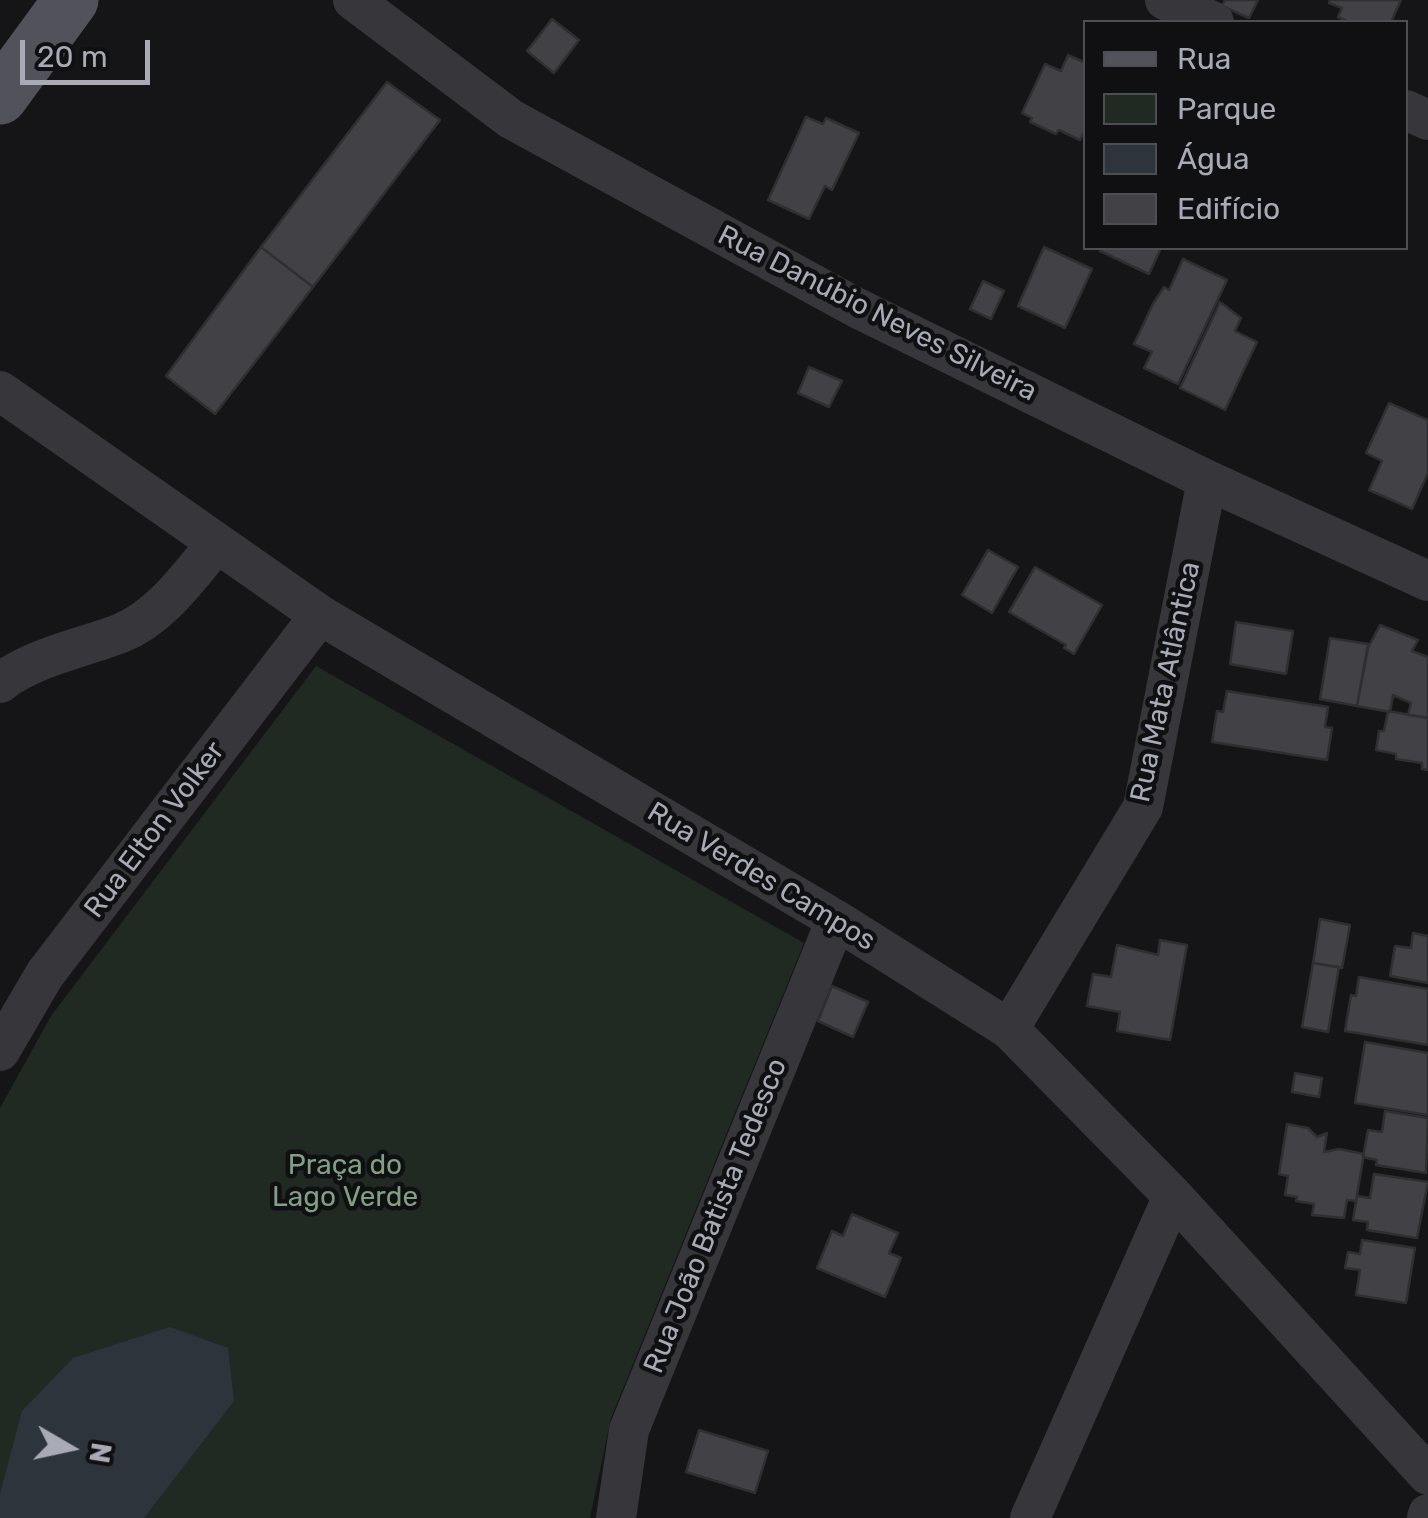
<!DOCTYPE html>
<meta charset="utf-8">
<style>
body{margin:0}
#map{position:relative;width:1428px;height:1518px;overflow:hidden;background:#151517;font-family:Rubik,sans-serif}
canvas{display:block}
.legend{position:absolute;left:1083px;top:20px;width:325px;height:230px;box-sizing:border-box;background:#101012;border:2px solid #4d4e54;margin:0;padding:12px 18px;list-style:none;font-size:30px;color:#a8aab6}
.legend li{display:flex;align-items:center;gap:20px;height:50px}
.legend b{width:50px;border:2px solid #4d4e54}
.north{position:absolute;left:20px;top:1398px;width:100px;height:100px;-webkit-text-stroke:8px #101012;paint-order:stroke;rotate:99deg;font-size:28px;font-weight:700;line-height:40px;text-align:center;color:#a8aab6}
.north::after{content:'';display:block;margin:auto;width:35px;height:45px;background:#a8aab6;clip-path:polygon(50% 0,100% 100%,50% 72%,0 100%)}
.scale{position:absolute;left:20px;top:40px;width:130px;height:45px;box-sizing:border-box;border:5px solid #a8aab6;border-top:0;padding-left:12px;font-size:30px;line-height:35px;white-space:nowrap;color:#a8aab6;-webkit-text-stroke:8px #101012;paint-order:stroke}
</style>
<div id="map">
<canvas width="1428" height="1518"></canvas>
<ul class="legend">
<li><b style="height:12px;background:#52535a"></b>Rua</li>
<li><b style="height:28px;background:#212923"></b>Parque</li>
<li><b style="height:28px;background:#2e343c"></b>Água</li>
<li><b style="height:28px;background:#424246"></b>Edifício</li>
</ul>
<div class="north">N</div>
<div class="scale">20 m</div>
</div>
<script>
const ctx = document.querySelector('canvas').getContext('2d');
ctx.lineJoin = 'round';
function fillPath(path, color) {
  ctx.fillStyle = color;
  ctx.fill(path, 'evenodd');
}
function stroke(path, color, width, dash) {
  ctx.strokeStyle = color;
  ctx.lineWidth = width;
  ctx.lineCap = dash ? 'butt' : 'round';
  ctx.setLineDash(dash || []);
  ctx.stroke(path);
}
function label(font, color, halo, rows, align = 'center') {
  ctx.font = font + ' Rubik,sans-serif';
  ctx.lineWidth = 9;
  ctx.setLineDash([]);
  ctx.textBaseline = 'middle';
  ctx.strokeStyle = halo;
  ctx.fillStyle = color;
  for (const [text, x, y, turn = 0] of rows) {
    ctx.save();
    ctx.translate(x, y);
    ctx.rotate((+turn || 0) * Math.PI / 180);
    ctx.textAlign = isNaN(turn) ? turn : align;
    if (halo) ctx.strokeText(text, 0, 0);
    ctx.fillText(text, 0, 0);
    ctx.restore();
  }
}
const green = new Path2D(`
 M 316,666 L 804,943 L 611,1418 L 590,1518 L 0,1518 L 0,1108 L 51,1016 Z`);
const water = new Path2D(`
 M 170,1327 L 228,1348 L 234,1401 L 144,1518 L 0,1518 L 0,1494 L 22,1411 L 73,1358 Z`);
const building = new Path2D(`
 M 1225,0 L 1258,0 L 1249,18 L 1222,6 Z
 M 1330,0 L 1401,0 L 1391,22 L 1349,22 L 1338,17 L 1342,8 L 1329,3 Z
 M 552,19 L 579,40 L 554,73 L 527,51 Z
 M 1068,55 L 1086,63 L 1086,129 L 1080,140 L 1059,130 L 1056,134 L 1030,122 L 1032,118 L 1022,113 L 1045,64 L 1061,71 Z
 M 387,82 L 440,120 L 313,287 L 261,247 Z
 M 806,117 L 823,124 L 826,118 L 859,133 L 832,190 L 825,186 L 809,219 L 768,200 Z
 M 261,247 L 313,287 L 215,414 L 166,376 Z
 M 1044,247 L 1092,269 L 1065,328 L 1018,306 Z
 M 1102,248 L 1161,248 L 1149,274 L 1100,251 Z
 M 1183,259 L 1227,280 L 1178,384 L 1144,368 L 1152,352 L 1134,344 L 1153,304 L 1164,287 L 1169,290 Z
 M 983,281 L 1004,291 L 991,319 L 970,309 Z
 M 1220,302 L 1241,318 L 1235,331 L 1257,342 L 1225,410 L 1180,388 Z
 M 809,367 L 842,381 L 829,407 L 798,393 Z
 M 1389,403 L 1428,420 L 1428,473 L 1412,509 L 1369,490 L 1382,461 L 1366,453 Z
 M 988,550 L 1018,567 L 992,613 L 962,595 Z
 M 1035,567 L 1102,605 L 1074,654 L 1064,648 L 1066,645 L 1009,612 Z
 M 1236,622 L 1293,631 L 1286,674 L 1230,664 Z
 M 1380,625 L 1418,640 L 1412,651 L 1428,657 L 1428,718 L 1408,715 L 1411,703 L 1393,695 L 1390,712 L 1357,706 L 1368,648 Z
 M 1330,638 L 1368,644 L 1357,706 L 1320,699 Z
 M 1227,691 L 1328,707 L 1325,727 L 1332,728 L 1327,760 L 1212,742 L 1217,711 L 1223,712 Z
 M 1388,711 L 1428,718 L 1428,770 L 1422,769 L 1422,763 L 1396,759 L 1396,754 L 1376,750 L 1379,731 L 1384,731 Z
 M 1320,919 L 1350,925 L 1342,968 L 1313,963 Z
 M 1413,933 L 1428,936 L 1428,983 L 1390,976 L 1395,946 L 1411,948 Z
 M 1160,940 L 1187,945 L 1170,1040 L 1117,1031 L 1120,1012 L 1087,1006 L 1093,974 L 1111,977 L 1117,945 L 1158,955 Z
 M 1313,963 L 1339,967 L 1328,1032 L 1302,1027 Z
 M 1359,977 L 1428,989 L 1428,1045 L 1345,1031 L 1351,995 L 1356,996 Z
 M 832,986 L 868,1002 L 853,1037 L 818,1021 Z
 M 1365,1042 L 1428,1053 L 1428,1115 L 1355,1103 Z
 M 1295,1073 L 1322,1078 L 1319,1097 L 1292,1092 Z
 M 1385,1111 L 1428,1118 L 1426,1173 L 1376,1165 L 1377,1160 L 1363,1157 L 1368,1130 L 1382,1132 Z
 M 1287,1124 L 1308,1128 L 1317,1137 L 1327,1133 L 1324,1152 L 1339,1149 L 1364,1154 L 1356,1201 L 1347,1200 L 1344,1218 L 1312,1215 L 1314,1204 L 1296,1201 L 1297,1197 L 1285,1195 L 1288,1176 L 1279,1174 Z
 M 1374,1174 L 1428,1182 L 1417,1238 L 1367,1230 L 1368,1222 L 1353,1220 L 1357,1196 L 1370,1198 Z
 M 852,1214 L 898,1233 L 889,1253 L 901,1258 L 885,1297 L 817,1268 L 832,1231 L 843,1236 Z
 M 1362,1240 L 1415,1248 L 1406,1303 L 1356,1295 L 1360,1270 L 1345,1268 L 1348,1252 L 1360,1254 Z
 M 699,1430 L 768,1451 L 755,1493 L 686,1472 Z`);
const street = new Path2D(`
 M 353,0 L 511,119 L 857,308 L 1207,480 L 1428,581
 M 1165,0 L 1214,22
 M 1406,110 L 1428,120
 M 0,391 L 320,615 L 836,920 L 1009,1029 L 1173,1196 L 1428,1475
 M 0,683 C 33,657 83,648 121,633 C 161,617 190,575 216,544
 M 1009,1029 L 1143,807 L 1207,480
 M 0,1051 L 45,974 L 320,615
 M 616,1518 L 629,1430 L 836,920
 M 1030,1518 L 1173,1196
 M 1427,1518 L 1428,1514`);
const primary = new Path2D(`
 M 0,97 L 71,0`);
const streetNames = [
 ["Rua Danúbio Neves Silveira",877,314,27],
 ["Rua Mata Atlântica",1166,682,-78],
 ["Rua Elton Volker",155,830,-53],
 ["Rua Verdes Campos",761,877,31],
 ["Rua João Batista Tedesco",716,1216,-68]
];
const parkNames = [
 ["Praça do",345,1166],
 ["Lago Verde",345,1198]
];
fillPath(green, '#212923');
fillPath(water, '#2e343c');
fillPath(building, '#424246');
stroke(building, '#2f2f32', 2.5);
stroke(street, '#36363b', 40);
stroke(primary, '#52535a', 55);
label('28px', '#a8aab6', '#101012', streetNames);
label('28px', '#80a085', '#101012', parkNames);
</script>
